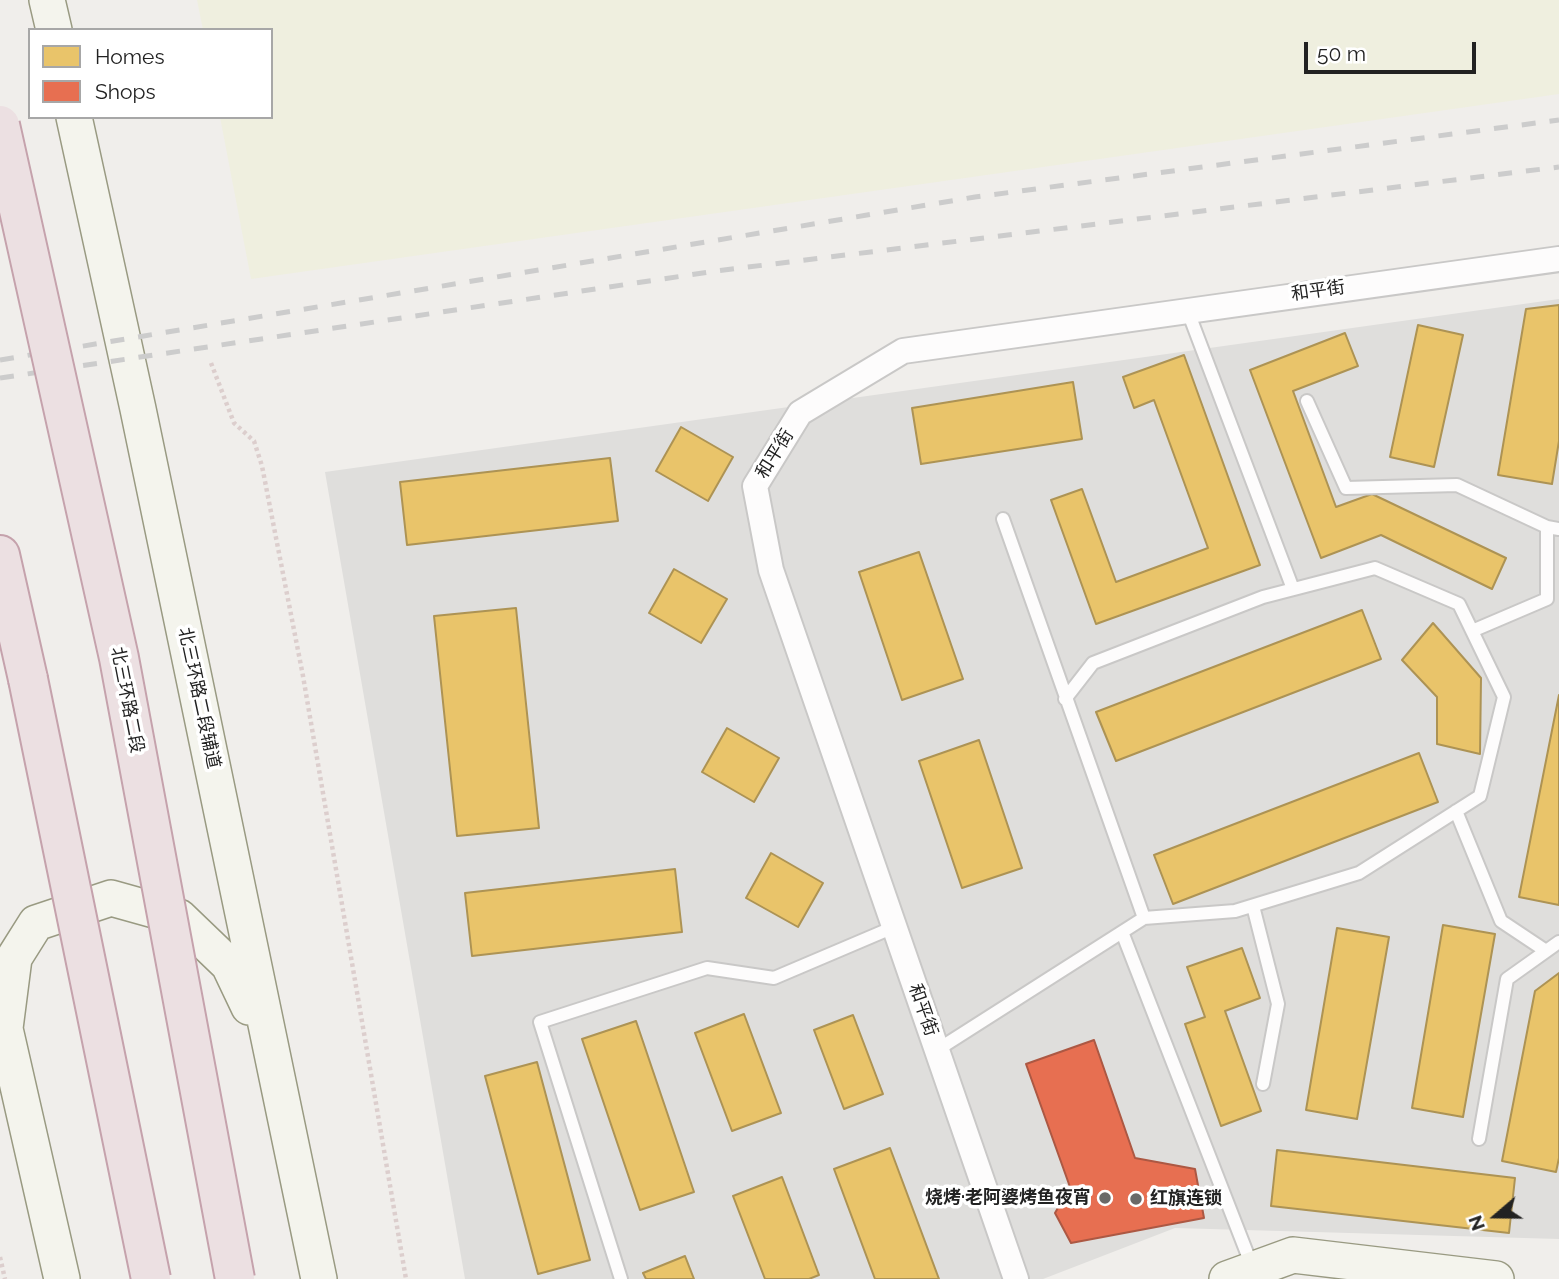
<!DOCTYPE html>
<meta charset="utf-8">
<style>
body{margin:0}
#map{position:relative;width:1559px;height:1279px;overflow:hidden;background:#f0eeeb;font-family:Raleway,sans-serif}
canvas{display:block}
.legend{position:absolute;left:28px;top:28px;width:245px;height:91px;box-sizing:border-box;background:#fff;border:2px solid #a7a7a7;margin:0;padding:9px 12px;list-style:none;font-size:21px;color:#222}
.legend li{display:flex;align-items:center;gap:14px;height:35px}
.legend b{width:35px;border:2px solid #a7a7a7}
.north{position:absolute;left:1461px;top:1181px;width:70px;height:70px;-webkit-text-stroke:5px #fff;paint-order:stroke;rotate:250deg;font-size:19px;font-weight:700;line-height:28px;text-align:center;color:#222}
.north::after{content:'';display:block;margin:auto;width:24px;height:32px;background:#222;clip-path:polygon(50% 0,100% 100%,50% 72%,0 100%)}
.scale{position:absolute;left:1304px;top:42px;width:172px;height:32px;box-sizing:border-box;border:4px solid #222;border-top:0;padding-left:9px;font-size:21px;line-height:24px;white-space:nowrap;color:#222;-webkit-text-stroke:5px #fff;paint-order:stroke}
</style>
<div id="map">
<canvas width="1559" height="1279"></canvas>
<ul class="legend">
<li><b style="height:19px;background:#e9c46a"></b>Homes</li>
<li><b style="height:19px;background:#e76f51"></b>Shops</li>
</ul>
<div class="north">N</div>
<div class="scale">50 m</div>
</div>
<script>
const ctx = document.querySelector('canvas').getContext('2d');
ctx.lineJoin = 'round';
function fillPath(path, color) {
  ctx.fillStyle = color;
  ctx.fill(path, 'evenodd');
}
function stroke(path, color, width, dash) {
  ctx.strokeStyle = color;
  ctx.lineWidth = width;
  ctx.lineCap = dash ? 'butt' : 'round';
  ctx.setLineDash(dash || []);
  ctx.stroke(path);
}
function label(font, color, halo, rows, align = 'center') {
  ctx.font = font + ' Raleway,"Noto Sans SC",sans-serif';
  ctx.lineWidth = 7;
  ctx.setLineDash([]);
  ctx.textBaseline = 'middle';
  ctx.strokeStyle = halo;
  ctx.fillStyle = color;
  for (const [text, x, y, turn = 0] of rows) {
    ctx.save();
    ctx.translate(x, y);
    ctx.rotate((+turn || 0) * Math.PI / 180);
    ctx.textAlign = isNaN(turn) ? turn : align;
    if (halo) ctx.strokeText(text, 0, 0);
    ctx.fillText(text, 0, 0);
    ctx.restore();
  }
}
const residential = new Path2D(`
 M 1559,299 L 1559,1239 L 1175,1228 L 1043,1279 L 465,1279 L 325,472 Z`);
const farmland = new Path2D(`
 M 197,0 L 1559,0 L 1559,94 L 251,279 L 220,117 L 271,117 L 271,30 L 203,30 Z`);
const homes = new Path2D(`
 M 1559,305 L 1559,441 L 1552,484 L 1498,475 L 1526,309 Z
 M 1418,325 L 1463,335 L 1434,467 L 1390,457 Z
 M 1345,333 L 1358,366 L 1293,391 L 1336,507 L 1372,494 L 1506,558 L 1492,589 L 1381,535 L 1321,558 L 1250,370 Z
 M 1184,355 L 1260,565 L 1096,624 L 1051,500 L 1082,489 L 1116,582 L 1208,548 L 1154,400 L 1134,408 L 1123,377 Z
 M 1073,382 L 1082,439 L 921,464 L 912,408 Z
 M 681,427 L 733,457 L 708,501 L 656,471 Z
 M 610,458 L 618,521 L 407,545 L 400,482 Z
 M 919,552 L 963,679 L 902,700 L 859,572 Z
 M 674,569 L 727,599 L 701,643 L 649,613 Z
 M 516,608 L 539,828 L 457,836 L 434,616 Z
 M 1362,610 L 1381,659 L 1116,761 L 1096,712 Z
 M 1433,623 L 1481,678 L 1480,754 L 1437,744 L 1437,697 L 1402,660 Z
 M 1559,695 L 1559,905 L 1519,897 Z
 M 727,728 L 779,758 L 754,802 L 702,772 Z
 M 979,740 L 1022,868 L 962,888 L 919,761 Z
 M 1419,753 L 1438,802 L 1173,904 L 1154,855 Z
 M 771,853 L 823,883 L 798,927 L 746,898 Z
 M 675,869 L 682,932 L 472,956 L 465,893 Z
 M 1443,925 L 1495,934 L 1463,1117 L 1412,1108 Z
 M 1337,928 L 1389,937 L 1357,1119 L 1306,1110 Z
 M 1242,948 L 1260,998 L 1225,1011 L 1261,1111 L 1221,1126 L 1185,1024 L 1205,1017 L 1187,967 Z
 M 1559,973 L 1559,1158 L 1556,1172 L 1502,1161 L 1535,991 Z
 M 744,1014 L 781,1113 L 732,1131 L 695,1033 Z
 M 853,1015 L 883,1094 L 844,1109 L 814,1030 Z
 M 636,1021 L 694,1192 L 640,1210 L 582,1039 Z
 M 537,1062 L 590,1260 L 538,1274 L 485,1076 Z
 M 890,1148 L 939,1279 L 875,1279 L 834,1169 Z
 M 1277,1150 L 1515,1178 L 1509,1233 L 1271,1206 Z
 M 782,1177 L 819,1275 L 809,1279 L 765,1279 L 733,1196 Z
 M 685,1256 L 694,1279 L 646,1279 L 643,1273 Z`);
const shops = new Path2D(`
 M 1094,1040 L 1135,1158 L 1195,1169 L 1204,1218 L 1071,1243 L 1055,1213 L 1070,1187 L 1026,1064 Z`);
const path = new Path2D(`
 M 211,363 L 234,423 L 254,441 L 262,466 L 303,676 L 406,1279
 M 0,1257 L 5,1279`);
const lane = new Path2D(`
 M 1187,309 L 1293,589
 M 1307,401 L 1346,488 L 1457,485 L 1547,527 L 1559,529
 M 1003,519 L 1144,918
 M 1472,631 L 1547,599 L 1547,527
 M 1456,811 L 1501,921 L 1546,951
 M 1253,906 L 1278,1004 L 1263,1084
 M 1122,932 L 1252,1266
 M 937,1050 L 1144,918 L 1235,911 L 1359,873 L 1480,796 L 1504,697 L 1459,604 L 1375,568 L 1263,597 L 1093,663 L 1065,699
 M 1479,1139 L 1507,979 L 1559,942
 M 621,1279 L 540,1022 L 707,968 L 774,978 L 894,927`);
const street = new Path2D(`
 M 1016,1279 L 771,570 L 755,486 L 800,413 L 903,351 L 1559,259`);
const secondary = new Path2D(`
 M 47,0 L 54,30
 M 74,117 L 138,409 L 319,1279
 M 0,1007 L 62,1279
 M 5,1028 L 14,958 L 36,923 L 111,898 L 179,917 L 229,965 L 249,1007
 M 1227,1279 L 1293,1255 L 1496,1279`);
const highway = new Path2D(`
 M 0,555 L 28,679`);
const rail = new Path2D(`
 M 0,360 L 975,197 L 1559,120
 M 0,378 L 716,271 L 1559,167`);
const highwayBridge = new Path2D(`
 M 0,125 L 119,658 L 235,1279
 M 28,679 L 151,1279`);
const markers = [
 [1105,1198,7,"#6a6968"],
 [1136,1199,7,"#6a6968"]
];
const streetNames = [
 ["和平街",1318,291,-8],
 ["和平街",775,454,-58],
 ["北三环路二段辅道",199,698,78],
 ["北三环路二段",127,700,79],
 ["和平街",923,1010,71]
];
const poiNames = [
 ["烧烤·老阿婆烤鱼夜宵",1091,1198],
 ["红旗连锁",1150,1199,"left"]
];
fillPath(residential, '#dfdedc');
fillPath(farmland, '#efefdf');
fillPath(homes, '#e9c46a');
stroke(homes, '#ad9354', 2);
fillPath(shops, '#e76f51');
stroke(shops, '#ac5843', 2);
stroke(lane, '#c9c8c7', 16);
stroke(street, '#c9c8c7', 28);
stroke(secondary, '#999a82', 38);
stroke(highway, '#c5a2ac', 42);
stroke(path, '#dccecd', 4.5, [3.5, 3.5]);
stroke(lane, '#fdfcfc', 12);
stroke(street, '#fdfcfc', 24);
stroke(secondary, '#f4f4ed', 35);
stroke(highway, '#ece0e2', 38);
stroke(rail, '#ccc', 5, [14, 14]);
stroke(highwayBridge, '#c5a2ac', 42, []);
stroke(highwayBridge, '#ece0e2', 38);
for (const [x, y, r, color] of markers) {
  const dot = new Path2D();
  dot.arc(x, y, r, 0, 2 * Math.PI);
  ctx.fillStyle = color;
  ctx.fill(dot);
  stroke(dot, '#fff', 2.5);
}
label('18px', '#222', '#fff', streetNames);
label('bold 18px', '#222', '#fff', poiNames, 'right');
</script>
